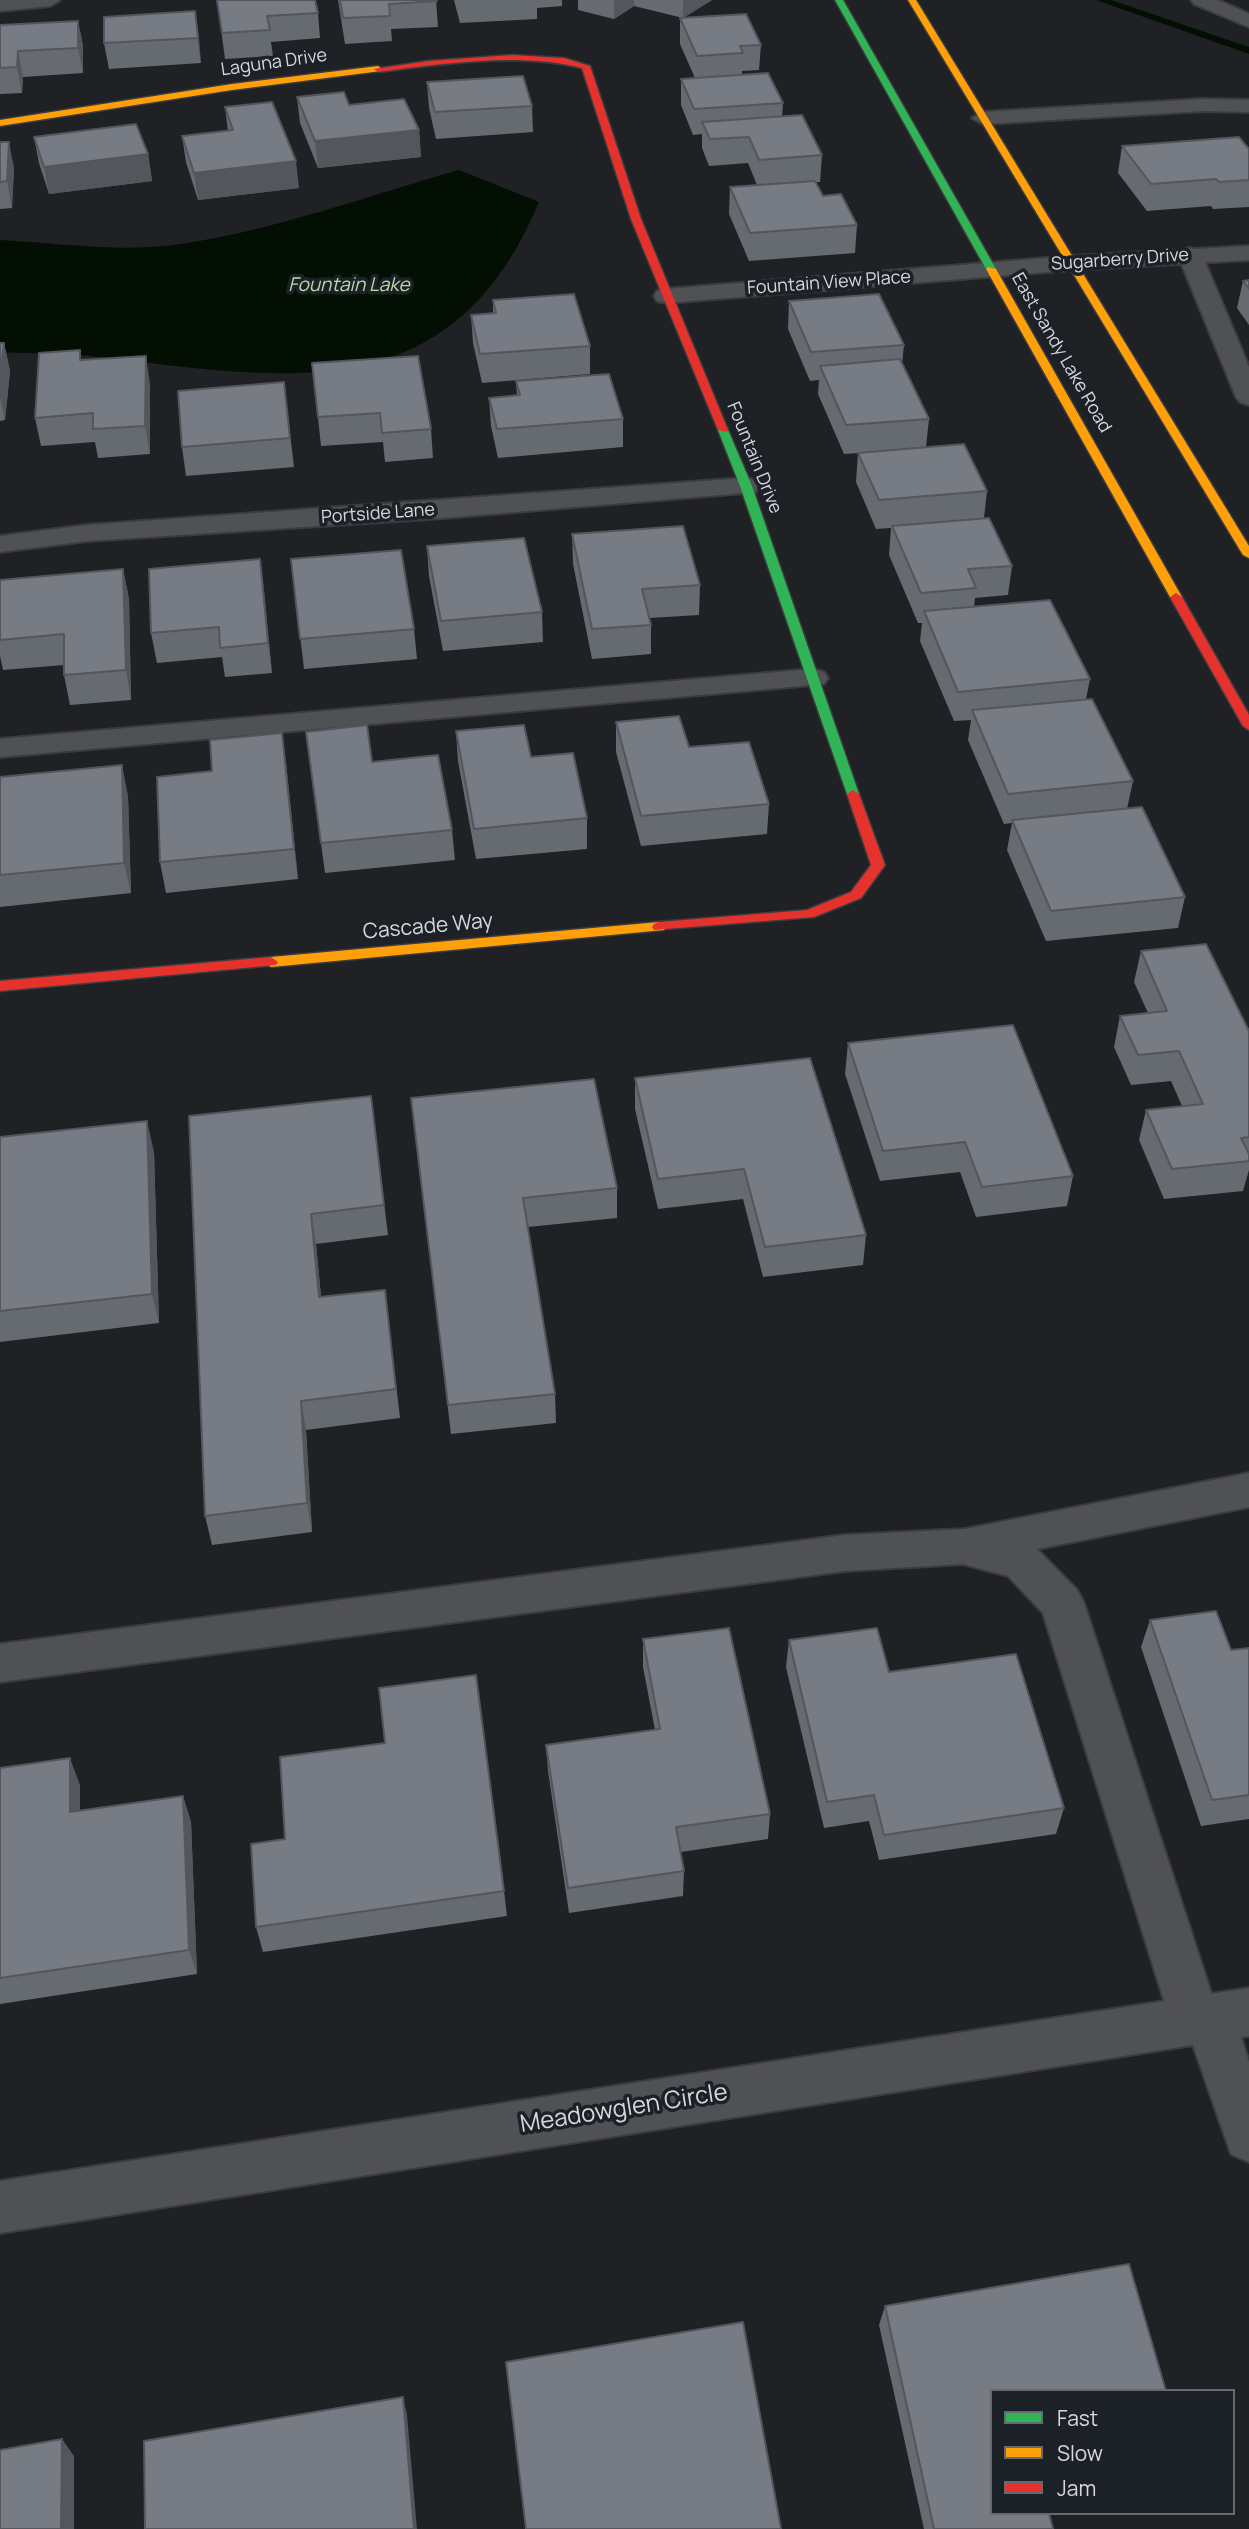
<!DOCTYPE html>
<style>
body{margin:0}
#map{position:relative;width:1249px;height:2529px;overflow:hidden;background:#1f2124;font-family:Manrope,sans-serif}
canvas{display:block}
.legend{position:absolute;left:990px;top:2389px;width:245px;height:126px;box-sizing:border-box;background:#1c2027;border:2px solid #666a70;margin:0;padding:9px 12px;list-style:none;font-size:21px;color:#d5d8dd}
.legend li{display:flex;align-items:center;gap:14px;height:35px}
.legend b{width:35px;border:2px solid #666a70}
</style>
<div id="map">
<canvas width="1249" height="2529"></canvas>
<ul class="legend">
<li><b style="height:9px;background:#30b455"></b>Fast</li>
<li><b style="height:9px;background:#ff9f0a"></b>Slow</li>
<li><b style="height:9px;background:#e5322d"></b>Jam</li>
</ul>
</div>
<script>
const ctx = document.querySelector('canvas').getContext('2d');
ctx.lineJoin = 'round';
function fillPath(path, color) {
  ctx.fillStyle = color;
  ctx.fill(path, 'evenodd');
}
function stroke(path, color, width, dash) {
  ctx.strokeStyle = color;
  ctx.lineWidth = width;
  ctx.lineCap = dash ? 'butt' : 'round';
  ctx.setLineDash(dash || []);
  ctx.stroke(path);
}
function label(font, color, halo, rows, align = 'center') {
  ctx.font = font + ' Manrope,sans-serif';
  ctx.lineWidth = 7;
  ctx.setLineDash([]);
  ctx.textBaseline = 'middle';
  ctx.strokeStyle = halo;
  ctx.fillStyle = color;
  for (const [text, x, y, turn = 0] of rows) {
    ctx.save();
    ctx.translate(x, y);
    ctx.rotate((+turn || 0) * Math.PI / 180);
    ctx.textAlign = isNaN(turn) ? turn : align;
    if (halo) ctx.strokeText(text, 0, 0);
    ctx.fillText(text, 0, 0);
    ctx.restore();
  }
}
const water = new Path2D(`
 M 459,170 L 539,202 C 449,417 279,377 90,356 C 60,353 30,354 0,352 L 0,240 C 59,243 122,253 181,244 C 271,231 371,195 459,170 Z`);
const stream = new Path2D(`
 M 1096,0 L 1111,0 L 1249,47 L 1249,54 Z`);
const lane = new Path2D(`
 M 0,0 L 60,0 L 50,6 L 0,11 Z
 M 1191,0 L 1218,0 L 1249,14 L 1249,27 L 1194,4 Z
 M 1203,99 L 1249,100 L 1249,112 L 1203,111 L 983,124 L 972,118 L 983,112 Z
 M 1190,248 L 1198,250 L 1202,255 L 1249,367 L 1249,405 L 1240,402 L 1236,397 L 1178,255 L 1182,250 Z
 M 813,669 L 824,672 L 828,678 L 824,684 L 0,757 L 0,739 Z
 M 1249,1473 L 1249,1507 L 1037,1549 L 1077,1590 L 1084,1603 L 1220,2020 L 1213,2037 L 1195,2044 L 1177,2037 L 1170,2020 L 1043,1613 L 1008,1576 L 963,1564 L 845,1571 L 0,1682 L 0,1644 L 845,1535 L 965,1529 Z`);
const street = new Path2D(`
 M 1249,246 L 1249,260 L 1072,270 L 666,303 L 657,301 L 654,296 L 657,291 L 666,289 L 1072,256 Z
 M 746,478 L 756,480 L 759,486 L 756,492 L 443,518 L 87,541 L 0,552 L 0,536 L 87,525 Z
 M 1249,1988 L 1249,2036 L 1241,2037 L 1249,2062 L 1249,2162 L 1231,2154 L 1193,2045 L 0,2233 L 0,2181 Z`);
const fast = new Path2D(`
 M 835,0 L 843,0 L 996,269 L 994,271 L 986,269 Z
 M 723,427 L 728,430 L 752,486 L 859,794 L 858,797 L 853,798 L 847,794 L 740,486 L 718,430 Z`);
const slow = new Path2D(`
 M 908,0 L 916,0 L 1249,546 L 1249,558 L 1243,555 Z
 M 378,66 L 382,69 L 381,71 L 232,90 L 0,126 L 0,120 L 232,84 Z
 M 988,267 L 996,269 L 1182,597 L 1180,599 L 1176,601 L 1170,597 L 986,269 Z
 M 659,922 L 664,924 L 666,927 L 664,930 L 271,967 L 264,962 L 271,957 Z`);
const jam = new Path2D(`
 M 512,55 L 564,58 L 590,66 L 641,219 L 728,430 L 727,432 L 718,430 L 631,219 L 582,68 C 516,52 445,64 378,72 L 374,69 L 428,61 Z
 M 1176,593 L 1182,597 L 1249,715 L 1249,730 L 1243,726 L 1170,597 Z
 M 853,790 L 859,794 L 885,865 L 861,898 L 814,917 L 654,930 L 652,927 L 654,924 L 659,922 L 807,910 L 851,892 L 871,865 L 847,794 Z
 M 271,957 L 278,962 L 276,965 L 0,991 L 0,981 Z`);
const wall = new Path2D(`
 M 217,0 L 318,13 L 320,38 L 271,42 L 273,56 L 225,59 Z
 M 338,0 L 436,0 L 438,27 L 391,29 L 392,41 L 345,44 Z
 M 454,0 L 562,0 L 562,6 L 537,8 L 537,19 L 460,23 Z
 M 578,0 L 712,0 L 683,18 L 634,6 L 614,19 L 578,10 Z
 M 195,11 L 201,63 L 109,69 L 104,43 Z
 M 680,18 L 761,45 L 759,70 L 742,71 L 742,75 L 783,103 L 782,117 L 822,155 L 820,182 L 816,182 L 823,196 L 857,225 L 855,253 L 749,261 L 729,214 L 730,187 L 757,185 L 748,163 L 709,166 L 702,148 L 702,134 L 693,135 L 681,105 L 681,79 L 695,78 L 680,44 Z
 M 78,21 L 83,46 L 83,73 L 23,77 L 22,93 L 0,94 L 0,25 Z
 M 427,82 L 532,106 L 533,132 L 436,139 L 429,108 Z
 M 297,97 L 349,105 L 419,130 L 421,157 L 318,168 L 300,123 Z
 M 225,107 L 299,188 L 198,200 L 186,162 L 182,136 L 228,131 Z
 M 34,137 L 148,154 L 152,181 L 49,194 L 39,163 Z
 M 0,142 L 14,168 L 12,208 L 0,209 Z
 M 1122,146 L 1249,149 L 1249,207 L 1213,209 L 1211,206 L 1147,211 L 1118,173 Z
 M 1249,280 L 1249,325 L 1237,308 L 1243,281 Z
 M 493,300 L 590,346 L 590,374 L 482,383 L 473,343 L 471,315 L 493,313 Z
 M 789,301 L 904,345 L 902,364 L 929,419 L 926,447 L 987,491 L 984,518 L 1012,566 L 1008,595 L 975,598 L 974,607 L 1090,679 L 1086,699 L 1133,781 L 1127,809 L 1185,897 L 1178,928 L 1046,941 L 1007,850 L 1012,823 L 1004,824 L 968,740 L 971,720 L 954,721 L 920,641 L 922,623 L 918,623 L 889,555 L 891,528 L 876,529 L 856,482 L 858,453 L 844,454 L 818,394 L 819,380 L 810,381 L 788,329 Z
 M 0,343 L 4,343 L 10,371 L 5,420 L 0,421 Z
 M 82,360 L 150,384 L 150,454 L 98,458 L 95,442 L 41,446 L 35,418 Z
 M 312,363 L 431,429 L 433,458 L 385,462 L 383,442 L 321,446 Z
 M 516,381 L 623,419 L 623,447 L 498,458 L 491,426 L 489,398 L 517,395 Z
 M 284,382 L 294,467 L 186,476 L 182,447 Z
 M 572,534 L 700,585 L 699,615 L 650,618 L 651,625 L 651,654 L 592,659 L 573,564 Z
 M 427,546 L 542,612 L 543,642 L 443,651 L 429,576 Z
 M 260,559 L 272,673 L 225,677 L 222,657 L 157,663 L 151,633 Z
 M 291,559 L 414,629 L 417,659 L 304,669 Z
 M 123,569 L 129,599 L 131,700 L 70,705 L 64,675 L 64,665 L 3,670 L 0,656 L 0,580 Z
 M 616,722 L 689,747 L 769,804 L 767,834 L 641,846 L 616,752 Z
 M 456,731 L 531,757 L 587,818 L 587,849 L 476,859 L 458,761 Z
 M 306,732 L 372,762 L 452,830 L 455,860 L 325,873 Z
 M 286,763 L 298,879 L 166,893 L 160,862 Z
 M 0,777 L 128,796 L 131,893 L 0,907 Z
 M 1141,951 L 1249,1031 L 1249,1170 L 1243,1191 L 1164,1199 L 1139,1140 L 1146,1110 L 1182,1106 L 1171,1081 L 1131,1085 L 1114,1047 L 1120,1016 L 1148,1013 L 1134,982 Z
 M 848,1043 L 1073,1176 L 1067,1206 L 976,1217 L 960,1172 L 880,1181 L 845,1074 Z
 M 635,1078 L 866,1235 L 863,1265 L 763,1277 L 743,1199 L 658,1209 L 635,1109 Z
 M 371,1096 L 388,1235 L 316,1244 L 321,1297 L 385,1290 L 400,1418 L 306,1430 L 312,1532 L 212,1545 L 205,1516 L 189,1116 Z
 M 411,1098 L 617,1188 L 617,1218 L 528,1227 L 555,1394 L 556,1423 L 451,1434 Z
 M 0,1137 L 154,1152 L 159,1323 L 0,1342 Z
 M 1150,1620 L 1231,1650 L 1249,1648 L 1249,1819 L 1201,1826 L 1141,1647 Z
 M 643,1639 L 770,1814 L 768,1839 L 681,1852 L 684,1871 L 683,1896 L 569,1913 L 548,1771 L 546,1745 L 655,1730 L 643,1667 Z
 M 789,1640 L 889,1672 L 1064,1808 L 1056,1834 L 879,1860 L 869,1821 L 824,1828 L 786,1667 Z
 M 0,1768 L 80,1785 L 80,1811 L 183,1796 L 191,1822 L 197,1974 L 0,2004 Z
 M 504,1891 L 507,1916 L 263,1952 L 256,1927 Z
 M 885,2306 L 992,2391 L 1053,2529 L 924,2529 L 879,2325 Z`);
const shadedWall = new Path2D(`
 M 614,0 L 634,0 L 634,6 L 614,19 Z
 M 683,0 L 712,0 L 683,18 Z
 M 195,11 L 199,37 L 201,63 L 198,38 Z
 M 78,21 L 83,46 L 83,73 L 78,48 Z
 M 18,51 L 23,77 L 22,93 L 17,67 Z
 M 419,130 L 421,157 L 318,168 L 315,141 Z
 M 9,142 L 14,168 L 12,208 L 7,181 Z
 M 148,154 L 152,181 L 49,194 L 44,167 Z
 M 296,161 L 299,188 L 198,200 L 194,173 Z
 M 4,343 L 10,371 L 5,420 L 0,398 L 0,379 Z
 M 146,356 L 150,384 L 150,454 L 145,426 Z
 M 260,559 L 264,589 L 272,673 L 268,643 Z
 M 123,569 L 129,599 L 131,700 L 126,670 Z
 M 282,733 L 286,763 L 298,879 L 294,849 Z
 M 122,765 L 128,796 L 131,893 L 124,863 Z
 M 147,1121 L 154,1152 L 159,1323 L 152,1294 Z
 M 311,1214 L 316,1244 L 324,1327 L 319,1297 Z
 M 301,1401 L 306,1430 L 312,1532 L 307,1503 Z
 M 70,1758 L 80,1785 L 80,1838 L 70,1812 Z
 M 183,1796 L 191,1822 L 197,1974 L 189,1950 Z
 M 403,2397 L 407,2415 L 417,2529 L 414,2529 Z
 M 62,2439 L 74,2456 L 74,2529 L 61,2529 Z`);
const building = new Path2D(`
 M 217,0 L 315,0 L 318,13 L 267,16 L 270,30 L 222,33 Z
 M 340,0 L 436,0 L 437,1 L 389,4 L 390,16 L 343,18 Z
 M 195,11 L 198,38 L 104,43 L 104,17 Z
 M 746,14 L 761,45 L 740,46 L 743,53 L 697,56 L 680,18 Z
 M 78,21 L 78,48 L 18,51 L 17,67 L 0,68 L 0,25 Z
 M 768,73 L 783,103 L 694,109 L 681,79 Z
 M 523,76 L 532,106 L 435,112 L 427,82 Z
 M 344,92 L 349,105 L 404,99 L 419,130 L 315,141 L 297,97 Z
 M 272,102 L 296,161 L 194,173 L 182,136 L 233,130 L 225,107 Z
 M 802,115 L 822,155 L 759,160 L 749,137 L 710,139 L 702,122 Z
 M 136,124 L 148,154 L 44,167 L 34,137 Z
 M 1239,137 L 1249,149 L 1249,180 L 1219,182 L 1216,179 L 1151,184 L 1122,146 Z
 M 0,142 L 9,142 L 7,181 L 0,182 Z
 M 815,181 L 823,196 L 841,194 L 857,225 L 750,233 L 730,187 Z
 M 1249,280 L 1249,289 L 1243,281 Z
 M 574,294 L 590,346 L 480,354 L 471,315 L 496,313 L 493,300 Z
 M 879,294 L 904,345 L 811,352 L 789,301 Z
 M 0,343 L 4,343 L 0,379 Z
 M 80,350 L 80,360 L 146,356 L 145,426 L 93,429 L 93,413 L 35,418 L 39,353 Z
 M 418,356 L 431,429 L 382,433 L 380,413 L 318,417 L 312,363 Z
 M 900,359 L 929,419 L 846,425 L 820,366 Z
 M 609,374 L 623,419 L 497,429 L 489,398 L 520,395 L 516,381 Z
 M 284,382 L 290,438 L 182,447 L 178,391 Z
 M 964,444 L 987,491 L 879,500 L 858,453 Z
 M 989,518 L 1012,566 L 968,569 L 976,588 L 921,593 L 892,526 Z
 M 683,526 L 700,585 L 642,589 L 651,625 L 592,629 L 572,534 Z
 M 524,538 L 542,612 L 441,621 L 427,546 Z
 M 401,550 L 414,629 L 300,639 L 291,559 Z
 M 260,559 L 268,643 L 220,648 L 219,627 L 151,633 L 149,569 Z
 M 123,569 L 126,670 L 64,675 L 64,634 L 0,640 L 0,580 Z
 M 1050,600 L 1090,679 L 958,692 L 924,611 Z
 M 1092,699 L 1133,781 L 1008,794 L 972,710 Z
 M 679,716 L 689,747 L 749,742 L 769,804 L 641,816 L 616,722 Z
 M 367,725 L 372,762 L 438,755 L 452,830 L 321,843 L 306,732 Z
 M 524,725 L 531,757 L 573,753 L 587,818 L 474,829 L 456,731 Z
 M 282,733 L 294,849 L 160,862 L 157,777 L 212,771 L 210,740 Z
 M 122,765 L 124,863 L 0,875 L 0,777 Z
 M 1142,807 L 1185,897 L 1051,911 L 1012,820 Z
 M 1206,944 L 1249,1031 L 1249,1137 L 1241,1138 L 1249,1154 L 1249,1161 L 1172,1169 L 1146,1110 L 1203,1104 L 1179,1051 L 1138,1055 L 1120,1016 L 1167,1011 L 1141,951 Z
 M 1013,1025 L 1073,1176 L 982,1187 L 965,1142 L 883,1151 L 848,1043 Z
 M 810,1058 L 866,1235 L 765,1247 L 744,1169 L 658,1179 L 635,1078 Z
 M 594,1079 L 617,1188 L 523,1198 L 555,1394 L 448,1405 L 411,1098 Z
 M 371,1096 L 384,1205 L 311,1214 L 319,1297 L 385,1290 L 396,1389 L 301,1401 L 307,1503 L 205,1516 L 189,1116 Z
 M 147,1121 L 152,1294 L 0,1311 L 0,1137 Z
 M 1216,1611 L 1231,1650 L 1249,1648 L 1249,1795 L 1212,1800 L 1150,1620 Z
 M 729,1628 L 770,1814 L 676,1827 L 684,1871 L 568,1888 L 546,1745 L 660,1729 L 643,1639 Z
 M 877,1628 L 889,1672 L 1016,1654 L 1064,1808 L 884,1835 L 874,1795 L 827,1802 L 789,1640 Z
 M 476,1675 L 504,1891 L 256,1927 L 251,1844 L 285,1839 L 280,1757 L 385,1743 L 379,1688 Z
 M 70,1758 L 70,1812 L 183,1796 L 189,1950 L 0,1978 L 0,1768 Z
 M 1129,2264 L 1166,2391 L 992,2391 L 992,2513 L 1049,2513 L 1053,2529 L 934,2529 L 885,2306 Z
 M 743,2322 L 781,2529 L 526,2529 L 506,2362 Z
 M 403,2397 L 414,2529 L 145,2529 L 144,2441 Z
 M 62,2439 L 61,2529 L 0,2529 L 0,2450 Z`);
const farStreetnames = [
 ["Laguna Drive",274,63,-8],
 ["Sugarberry Drive",1120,260,-4],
 ["Fountain View Place",829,283,-4],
 ["East Sandy Lake Road",1061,353,60],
 ["Fountain Drive",754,458,68],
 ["Portside Lane",378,514,-4]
];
const farWaternames = [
 ["Fountain Lake",349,286]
];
const streetNames = [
 ["Cascade Way",428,927,-5]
];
const nearStreetnames = [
 ["Meadowglen Circle",624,2109,-9]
];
fillPath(water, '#040f03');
fillPath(stream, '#040f03');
stroke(lane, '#3a3c3f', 4);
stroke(street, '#3a3c3f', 4);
stroke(fast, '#3a3c3f', 3);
stroke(slow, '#3a3c3f', 3);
stroke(jam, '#3a3c3f', 3);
fillPath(lane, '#505154');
fillPath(street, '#505154');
fillPath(fast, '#30b455');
fillPath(slow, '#ff9f0a');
fillPath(jam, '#e5322d');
fillPath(wall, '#666a71');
fillPath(shadedWall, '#53565c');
fillPath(building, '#777b83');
stroke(building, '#53565c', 2);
label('18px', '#d5d8dd', '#1c2027', farStreetnames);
label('italic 19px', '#b7dca8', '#1c2027', farWaternames);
label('21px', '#d5d8dd', '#1c2027', streetNames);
label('24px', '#d5d8dd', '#1c2027', nearStreetnames);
</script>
